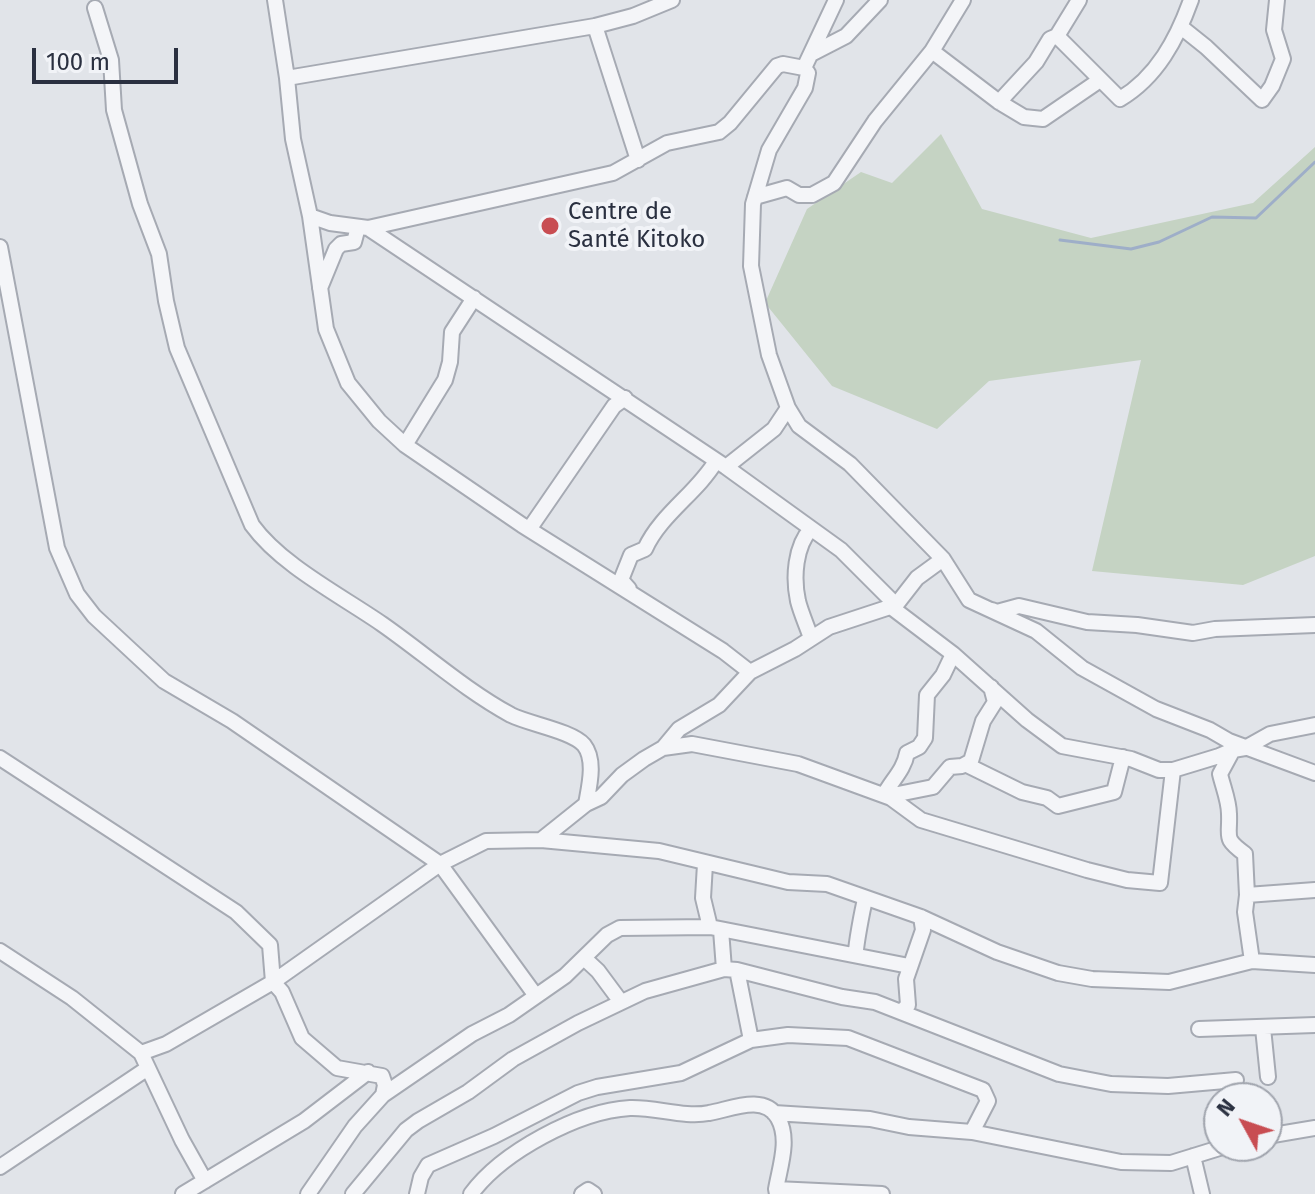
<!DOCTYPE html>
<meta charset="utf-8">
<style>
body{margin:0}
#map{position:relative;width:1315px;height:1194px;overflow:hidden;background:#e1e4e9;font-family:"Fira Sans",sans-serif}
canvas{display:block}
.north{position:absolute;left:1203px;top:1082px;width:80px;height:80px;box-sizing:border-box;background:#f1f3f7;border:2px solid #a1a5ae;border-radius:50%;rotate:310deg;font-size:22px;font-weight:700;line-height:32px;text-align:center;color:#2a3040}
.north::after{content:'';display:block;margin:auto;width:28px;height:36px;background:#c84d52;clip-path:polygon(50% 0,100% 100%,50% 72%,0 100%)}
.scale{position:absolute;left:32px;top:48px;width:146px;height:36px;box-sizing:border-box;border:4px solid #2a3040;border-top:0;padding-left:10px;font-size:24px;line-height:28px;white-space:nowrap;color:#2a3040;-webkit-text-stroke:6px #f1f3f7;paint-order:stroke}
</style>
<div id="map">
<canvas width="1315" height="1194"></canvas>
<div class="north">N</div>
<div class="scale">100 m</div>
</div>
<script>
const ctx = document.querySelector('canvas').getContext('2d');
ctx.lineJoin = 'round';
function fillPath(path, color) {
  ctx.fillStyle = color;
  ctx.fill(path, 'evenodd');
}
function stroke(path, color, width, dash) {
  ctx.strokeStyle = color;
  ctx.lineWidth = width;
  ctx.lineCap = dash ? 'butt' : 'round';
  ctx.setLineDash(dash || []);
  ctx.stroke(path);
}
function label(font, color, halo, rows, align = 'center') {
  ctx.font = font + ' "Fira Sans",sans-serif';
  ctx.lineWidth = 8;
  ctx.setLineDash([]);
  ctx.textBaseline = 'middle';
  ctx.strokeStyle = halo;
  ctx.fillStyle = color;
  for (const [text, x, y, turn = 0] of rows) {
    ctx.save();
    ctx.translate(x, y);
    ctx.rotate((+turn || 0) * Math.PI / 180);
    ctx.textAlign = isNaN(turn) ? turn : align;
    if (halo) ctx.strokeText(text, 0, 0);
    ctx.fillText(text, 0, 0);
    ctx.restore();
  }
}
const green = new Path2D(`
 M 941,134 L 982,209 L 1091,238 L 1253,203 L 1315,147 L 1315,556 L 1243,585 L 1092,571 L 1141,360 L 989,381 L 937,429 L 832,386 L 765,303 L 807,209 L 861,172 L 892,183 Z`);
const stream = new Path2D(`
 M 1060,240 L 1131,249 L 1159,242 L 1212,217 L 1256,218 L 1315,162`);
const minor = new Path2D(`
 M 275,0 L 287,78 L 293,139 L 310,216 L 326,329 L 348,383 L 379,421 L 405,445 L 522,525 L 723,651 L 750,672
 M 836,0 L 804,68 L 808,73 L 805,88 L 769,150 L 753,204 L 751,266 L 769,355 L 788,408 L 799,426 L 850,464 L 943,559 L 969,600 L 1036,631 L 1082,668 L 1156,709 L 1210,730 L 1229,741 L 1315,773
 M 95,8 L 111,60 L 114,110 L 140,204 L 159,254 L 166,301 L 177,348 L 252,525 C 281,565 340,595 382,624 C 425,654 465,690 511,715 C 529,724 572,731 584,745 C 596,760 589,787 586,804
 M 595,26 L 638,160
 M 1181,27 L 1206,47 L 1262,100 L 1272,86 L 1283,59 L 1274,30 L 1277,0
 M 1057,36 L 1120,99 C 1157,77 1177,39 1191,0
 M 932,51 L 999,102 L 1024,117 L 1043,119 L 1100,80
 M 813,53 L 846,36 L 880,0
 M 287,78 L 595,26 L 633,16 L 672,0
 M 999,102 L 1036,62 L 1050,39 L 1057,36 L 1079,0
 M 755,197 L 787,188 L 799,195 L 812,195 L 834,183 L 875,121 L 932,51 L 963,0
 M 310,216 L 330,223 L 368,228 L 613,173 L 667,143 L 719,132 L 730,123 L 777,66 L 783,64 L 804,68
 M 368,228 L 726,467 L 841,550 L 896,605
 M 0,247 L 57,548 L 77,594 L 94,616 L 164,681 L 232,721 L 440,864 L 536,996
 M 320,288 L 336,249 L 341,244 L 354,242 L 358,227
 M 405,445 L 445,380 L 450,362 L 452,332 L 474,298
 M 726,467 L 774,429 L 788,408
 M 530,528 L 614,406 L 625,398
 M 629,589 L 621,580 L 631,555 L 645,549 C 661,514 697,493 716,461
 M 891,607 L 953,654 L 1027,720 L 1062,746 L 1131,759 L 1159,770 L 1173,770
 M 992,610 L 997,612 L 1019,606 L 1087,622 L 1137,625 L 1193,633 L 1215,629 L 1315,625
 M 811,638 C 807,626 801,613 798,601 C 793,578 795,546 811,529
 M 664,747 L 679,729 L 719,705 L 750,672 L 795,649 L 829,627 L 896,605 L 917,578 L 943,559
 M 1233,750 L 1220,774 C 1223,787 1229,801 1229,814 C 1230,838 1223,838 1245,854 L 1247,895
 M 0,758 L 236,912 L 270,945 L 273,982 L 282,992 L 302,1038 L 337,1068 L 382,1076 L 385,1085 L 383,1095
 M 967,765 L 1022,792 L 1047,798 L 1058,806 L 1114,792 L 1123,757
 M 884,795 C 892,780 904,770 907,753 L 919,747 L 925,738 L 927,695 L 943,675 L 953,654
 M 891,798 L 898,794 L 933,787 L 950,767 L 962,766 L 971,761 L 983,721 L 995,702 L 991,687
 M 541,840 L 586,804 L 601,797 L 622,775 L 644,759 L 663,748 L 692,744 L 798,764 L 891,798 L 921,820 L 1087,870 L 1127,880 L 1160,883 L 1173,770 L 1219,756 L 1233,750 L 1245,748 L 1270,734 L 1315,725
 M 705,864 L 703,898 L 710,927
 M 721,930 L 724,969
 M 0,951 L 72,998 L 141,1053 L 182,1140 L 205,1181
 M 856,955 C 855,948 863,907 865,900
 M 584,958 L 598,971 L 621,1002
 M 1252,961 L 1245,912 L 1247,895 L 1315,890
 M 737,970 L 751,1040
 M 902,1011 L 908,1005 L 906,979 L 923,930 L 921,917
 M 1263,1028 L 1268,1077
 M 1199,1029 L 1315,1025
 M 141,1053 L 166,1044 L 273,982 L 440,864 L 486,841 L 541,840 L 659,851 L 788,882 L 827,884 L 921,917 L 997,952 L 1058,973 L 1092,979 L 1169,982 L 1252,961 L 1315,965
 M 774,1113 L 870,1119 L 909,1127 L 972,1132 L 1121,1162 L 1171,1163 L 1226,1146
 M 1267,1136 L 1315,1128
 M 1193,1156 L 1202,1194
 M 0,1167 L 148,1068
 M 776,1189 L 882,1194
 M 183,1194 L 304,1121 L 368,1072
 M 308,1194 L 355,1126 L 383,1095 L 472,1034 L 509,1015 L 565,976 L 607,935 L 620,928 L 710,927 L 909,966
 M 353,1194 L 406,1130 L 418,1121 L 468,1092 L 513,1059 L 578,1023 L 645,991 L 724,969 L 737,970 L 842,997 L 875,1002 L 1059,1074 L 1111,1084 L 1168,1086 L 1236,1080
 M 417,1194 L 421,1177 L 428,1165 L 494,1136 L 578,1093 L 597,1087 L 681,1073 L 751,1040 L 788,1035 L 848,1038 L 983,1090 L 988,1101 L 972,1132
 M 471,1194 C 502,1152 578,1111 630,1108 C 656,1107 684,1118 709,1113 C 729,1110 764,1093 778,1118 C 790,1139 780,1166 776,1189 L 777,1194
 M 582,1194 L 588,1190 L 594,1194`);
const markers = [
 [550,226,10,"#c84d52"]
];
const poiNames = [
 ["Centre de",568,212],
 ["Santé Kitoko",568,240]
];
fillPath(green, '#c5d3c3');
stroke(stream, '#9eaec8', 3);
stroke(minor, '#a6aab3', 18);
stroke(minor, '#f4f5f8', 14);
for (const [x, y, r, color] of markers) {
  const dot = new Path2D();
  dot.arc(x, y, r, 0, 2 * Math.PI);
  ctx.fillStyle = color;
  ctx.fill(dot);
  stroke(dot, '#f1f3f7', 3);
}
label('24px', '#2a3040', '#f1f3f7', poiNames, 'left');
</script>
